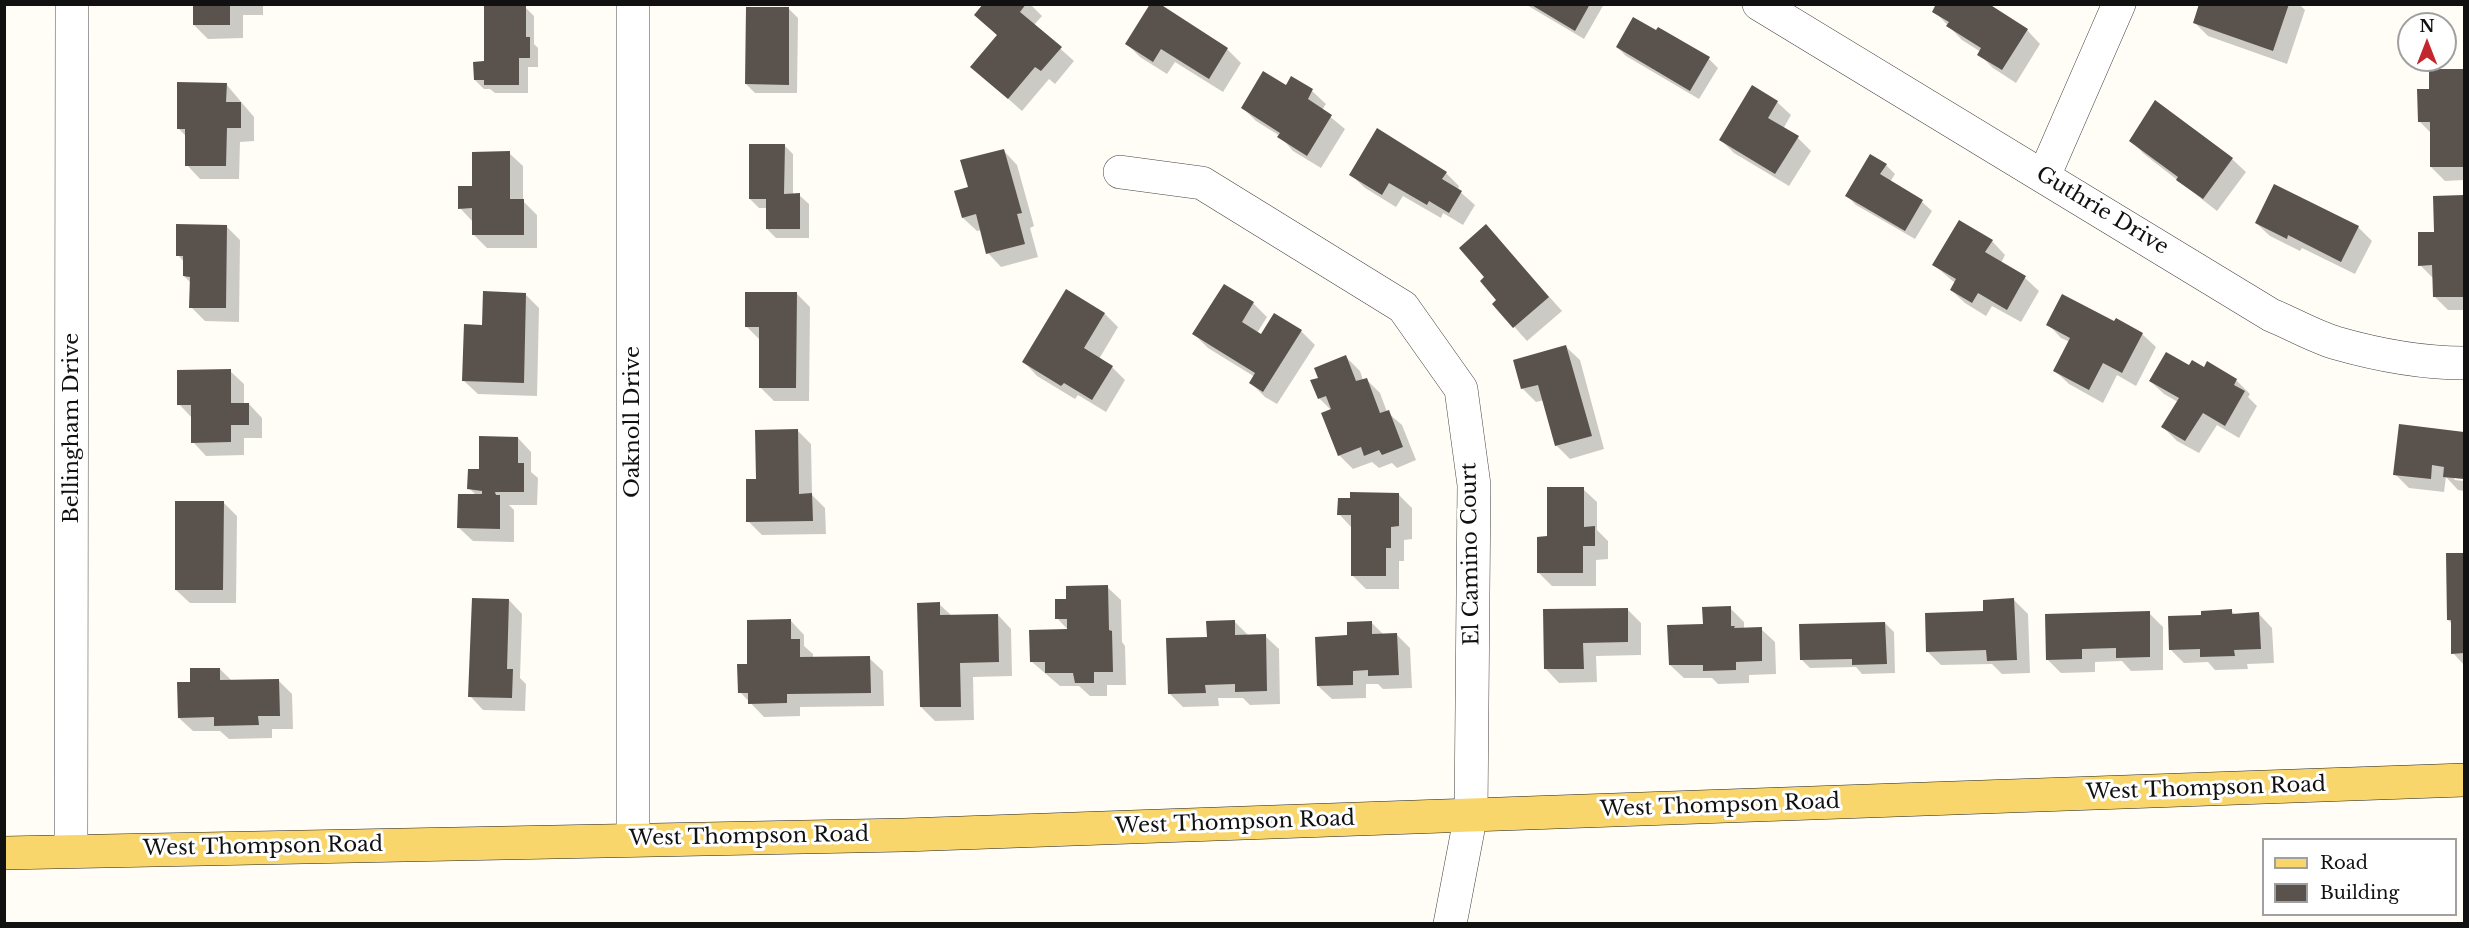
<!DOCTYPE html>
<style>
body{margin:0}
#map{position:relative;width:2469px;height:928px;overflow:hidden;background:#fffdf5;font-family:"Libre Baskerville",serif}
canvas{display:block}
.frame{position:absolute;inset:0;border:6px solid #111;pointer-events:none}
.legend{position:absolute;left:2262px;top:838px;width:195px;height:78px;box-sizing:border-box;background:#fff;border:2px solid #a0a0a0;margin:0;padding:8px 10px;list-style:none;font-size:18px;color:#111}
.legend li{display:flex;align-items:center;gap:12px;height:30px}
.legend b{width:30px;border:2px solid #a0a0a0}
.north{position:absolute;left:2397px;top:12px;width:60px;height:60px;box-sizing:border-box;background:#fff;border:2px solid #a0a0a0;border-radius:50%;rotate:0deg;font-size:16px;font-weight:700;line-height:24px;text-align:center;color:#111}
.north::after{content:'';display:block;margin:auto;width:21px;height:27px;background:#c4262e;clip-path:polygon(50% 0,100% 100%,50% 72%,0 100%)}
</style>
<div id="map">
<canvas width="2469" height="928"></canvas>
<div class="frame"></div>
<ul class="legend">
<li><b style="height:8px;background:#f9d66b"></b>Road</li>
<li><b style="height:16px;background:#5a524d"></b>Building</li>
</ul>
<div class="north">N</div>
</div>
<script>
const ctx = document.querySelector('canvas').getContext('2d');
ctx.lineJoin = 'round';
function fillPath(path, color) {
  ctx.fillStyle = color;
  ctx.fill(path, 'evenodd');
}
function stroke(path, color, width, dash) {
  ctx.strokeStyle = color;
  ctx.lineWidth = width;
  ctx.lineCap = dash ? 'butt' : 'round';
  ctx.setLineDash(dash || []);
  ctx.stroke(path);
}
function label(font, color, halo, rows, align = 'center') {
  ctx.font = font + ' "Libre Baskerville",serif';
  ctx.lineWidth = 6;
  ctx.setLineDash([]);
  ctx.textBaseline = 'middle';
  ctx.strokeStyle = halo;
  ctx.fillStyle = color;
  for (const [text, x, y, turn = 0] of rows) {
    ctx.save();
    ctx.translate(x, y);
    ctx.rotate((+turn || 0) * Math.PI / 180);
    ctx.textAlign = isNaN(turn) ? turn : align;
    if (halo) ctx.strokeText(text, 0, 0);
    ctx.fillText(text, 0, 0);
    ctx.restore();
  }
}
const shadow = new Path2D(`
 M 194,4 L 263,4 L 263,15 L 243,15 L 243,38 L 208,39 L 194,25 Z
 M 985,4 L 1030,4 L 1042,16 L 1034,25 L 1074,61 L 1055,84 L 1049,79 L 1022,111 L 972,67 L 998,36 L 976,15 Z
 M 1157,4 L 1227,49 L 1241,63 L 1223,92 L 1175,62 L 1167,74 L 1140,57 L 1127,44 Z
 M 1525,4 L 1604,4 L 1584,39 Z
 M 2201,4 L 2299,4 L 2305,10 L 2287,64 L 2208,36 L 2194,22 Z
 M 525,7 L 534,16 L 534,44 L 538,48 L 538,67 L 528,67 L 528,93 L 495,93 L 490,89 L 484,89 L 475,80 Z
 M 789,9 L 798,18 L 797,93 L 755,93 L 746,84 Z
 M 1934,11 L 2027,30 L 2040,44 L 2016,83 L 1993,68 L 1979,54 L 1981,52 L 1962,40 Z
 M 1617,47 L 1709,59 L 1718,68 L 1699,99 L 1626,56 Z
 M 2464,70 L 2464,180 L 2445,181 L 2431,167 L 2431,133 L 2419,121 L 2431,90 L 2431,71 Z
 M 1292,78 L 1312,91 L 1326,104 L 1322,110 L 1345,129 L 1321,168 L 1293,151 L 1280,136 L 1256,121 L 1243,108 L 1286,87 Z
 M 226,84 L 254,117 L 254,141 L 240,142 L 239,179 L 200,179 L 187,165 L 187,137 L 178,128 Z
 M 1777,102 L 1791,115 L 1783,129 L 1798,138 L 1811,151 L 1789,186 L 1734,153 L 1721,140 Z
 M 2131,141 L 2232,159 L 2246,172 L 2217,211 L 2144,154 Z
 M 784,145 L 793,154 L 793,195 L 799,195 L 809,204 L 809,238 L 776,238 L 767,229 L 767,208 L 759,208 L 750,199 Z
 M 1004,151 L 1017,165 L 1034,226 L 1030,228 L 1038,257 L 1001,267 L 988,253 L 982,230 L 977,231 L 963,218 L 956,192 L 970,188 Z
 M 509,153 L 523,166 L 523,201 L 537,215 L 537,248 L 487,248 L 474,235 L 473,222 L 460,208 L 474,188 Z
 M 1886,165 L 1895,174 L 1890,182 L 1922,202 L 1932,211 L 1915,239 L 1856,205 L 1847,196 Z
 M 1446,173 L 1459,186 L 1458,190 L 1475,205 L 1463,225 L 1443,213 L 1441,218 L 1403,196 L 1396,207 L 1365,188 L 1351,175 Z
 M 2464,197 L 2464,310 L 2448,310 L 2435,297 L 2434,279 L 2420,265 L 2435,233 L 2435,198 Z
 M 2256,223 L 2358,227 L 2372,241 L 2355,274 L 2302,248 L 2300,251 L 2270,236 Z
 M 226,226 L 240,240 L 239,322 L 205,321 L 191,307 L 191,283 L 184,276 L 185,263 L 178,255 Z
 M 1486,226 L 1562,311 L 1527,341 L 1494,304 L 1498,300 L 1486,277 Z
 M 1992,241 L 2005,255 L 2001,263 L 2025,278 L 2039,291 L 2021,322 L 1992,306 L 1986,316 L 1965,303 L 1951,290 L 1955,283 L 1934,265 Z
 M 1067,291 L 1105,314 L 1118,327 L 1099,359 L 1112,367 L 1125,380 L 1106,412 L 1078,395 L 1075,399 L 1037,376 L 1024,362 Z
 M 796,293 L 810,307 L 809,401 L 774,401 L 760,387 L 760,340 L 746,326 Z
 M 525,294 L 539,308 L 537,396 L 478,394 L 464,381 L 484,326 Z
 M 1253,303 L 1267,317 L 1257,333 L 1261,336 L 1301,331 L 1315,345 L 1277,404 L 1265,397 L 1251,383 L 1255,377 L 1208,348 L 1194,334 Z
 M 2114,323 L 2142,334 L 2156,347 L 2136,386 L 2117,375 L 2103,403 L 2069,384 L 2055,371 L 2070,342 L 2061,338 L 2048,324 Z
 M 1566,347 L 1580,360 L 1604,449 L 1570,459 L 1556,445 L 1544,400 L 1536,402 L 1522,388 Z
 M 1346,357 L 1360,371 L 1363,380 L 1366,379 L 1380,393 L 1387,412 L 1402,425 L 1416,460 L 1397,468 L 1392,463 L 1379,468 L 1372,462 L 1353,469 L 1339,455 L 1332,411 L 1319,398 L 1320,379 Z
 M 230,371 L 244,384 L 244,404 L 249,404 L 262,418 L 262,438 L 244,438 L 244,455 L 206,456 L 193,442 L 192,418 L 179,404 Z
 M 2236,380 L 2250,394 L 2248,397 L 2257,406 L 2239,438 L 2217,425 L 2199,453 L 2177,441 L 2163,427 L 2178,402 L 2164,394 L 2150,381 Z
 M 2400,426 L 2464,433 L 2464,478 L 2452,476 L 2455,480 L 2464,481 L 2464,491 L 2458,490 L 2446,477 L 2444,492 L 2409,488 L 2395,474 Z
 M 797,430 L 811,444 L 812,495 L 825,508 L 826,534 L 762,535 L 748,521 L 758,480 Z
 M 518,438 L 531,452 L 531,472 L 538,478 L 537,505 L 509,505 L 514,510 L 514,542 L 473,541 L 459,528 L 476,495 L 469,488 L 480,470 Z
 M 1583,489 L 1597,502 L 1597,530 L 1608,541 L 1608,559 L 1596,560 L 1596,586 L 1552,586 L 1539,573 L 1549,538 Z
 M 1398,494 L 1412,508 L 1412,539 L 1404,540 L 1404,561 L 1399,561 L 1399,589 L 1366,589 L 1352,575 L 1352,528 L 1339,514 Z
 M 223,502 L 237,516 L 236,603 L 190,603 L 176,590 Z
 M 2448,555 L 2464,555 L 2464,665 L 2453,653 L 2452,624 L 2448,620 Z
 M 1107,587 L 1121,600 L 1122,642 L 1125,646 L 1126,685 L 1107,685 L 1107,696 L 1090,696 L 1079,686 L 1060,686 L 1032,662 L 1069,631 L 1057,618 L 1068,600 Z
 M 509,600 L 522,614 L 520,678 L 526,684 L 525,711 L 483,710 L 470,696 Z
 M 2014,600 L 2028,614 L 2030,673 L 2002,674 L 1992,664 L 1941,665 L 1928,652 L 1985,612 Z
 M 939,604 L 952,616 L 998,615 L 1011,629 L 1012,676 L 973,677 L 974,720 L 935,721 L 921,707 Z
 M 1730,608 L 1744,622 L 1744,629 L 1761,629 L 1775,642 L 1776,674 L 1749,675 L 1749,683 L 1718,684 L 1712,678 L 1684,678 L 1670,665 L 1704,626 Z
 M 1627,609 L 1641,623 L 1641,655 L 1596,656 L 1597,682 L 1559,683 L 1546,669 Z
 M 2231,611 L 2236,615 L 2259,614 L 2272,628 L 2274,663 L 2247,664 L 2248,669 L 2215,670 L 2208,662 L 2184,663 L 2171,650 L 2203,616 Z
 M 2149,613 L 2163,627 L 2163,670 L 2131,671 L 2122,661 L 2095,662 L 2095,672 L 2061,673 L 2047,659 Z
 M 791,621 L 804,635 L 804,646 L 813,654 L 813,659 L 869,658 L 883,671 L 884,706 L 800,707 L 800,716 L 764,717 L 740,692 L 749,666 Z
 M 1234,621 L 1248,635 L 1265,636 L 1279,649 L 1280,704 L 1250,705 L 1243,698 L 1218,698 L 1219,706 L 1183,707 L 1169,693 L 1208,638 Z
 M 1371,622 L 1384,635 L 1396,634 L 1410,648 L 1412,688 L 1383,689 L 1378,684 L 1366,684 L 1366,698 L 1332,699 L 1318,686 L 1349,637 Z
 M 1885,623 L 1894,632 L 1895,673 L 1862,674 L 1856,667 L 1810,668 L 1801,659 Z
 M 220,669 L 232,681 L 279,681 L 292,694 L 293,729 L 272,729 L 272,738 L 229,739 L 220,731 L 193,731 L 179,718 L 192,684 Z`);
const building = new Path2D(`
 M 193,4 L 230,4 L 230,25 L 193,25 Z
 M 983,4 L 1026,4 L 1020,12 L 1062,47 L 1041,71 L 1035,67 L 1008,99 L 970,67 L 997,35 L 974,15 Z
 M 1150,4 L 1160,4 L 1228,48 L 1209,79 L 1161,49 L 1153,62 L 1125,44 Z
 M 1530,4 L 1590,4 L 1575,31 Z
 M 1936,4 L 1989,4 L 2028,29 L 2002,70 L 1977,55 L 1981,48 L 1946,26 L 1949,22 L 1932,12 Z
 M 2199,4 L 2289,4 L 2273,51 L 2193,23 Z
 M 484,5 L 526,5 L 526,37 L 530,37 L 530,58 L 519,58 L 519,85 L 484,85 L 484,80 L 474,80 L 473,62 L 484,61 Z
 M 746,7 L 789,7 L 789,85 L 745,84 Z
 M 1633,17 L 1656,30 L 1658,27 L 1710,57 L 1690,91 L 1616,47 Z
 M 2429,69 L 2464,69 L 2464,167 L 2430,167 L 2430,122 L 2418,122 L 2417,89 L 2429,89 Z
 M 1263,71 L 1286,85 L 1291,76 L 1313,89 L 1308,99 L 1332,115 L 1307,156 L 1277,137 L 1280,133 L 1241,108 Z
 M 177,82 L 227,83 L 226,102 L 241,102 L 241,128 L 227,128 L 226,166 L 185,166 L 185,129 L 177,129 Z
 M 1752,85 L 1778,101 L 1768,118 L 1799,136 L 1775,174 L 1719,140 Z
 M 2155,100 L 2233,158 L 2203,199 L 2176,180 L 2178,177 L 2129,141 Z
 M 1377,128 L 1447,172 L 1442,179 L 1462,191 L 1449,213 L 1429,201 L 1427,205 L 1389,183 L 1382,195 L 1349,175 Z
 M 749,144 L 785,144 L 784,194 L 800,193 L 800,229 L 766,229 L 766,199 L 749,199 Z
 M 1004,149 L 1022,213 L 1017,214 L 1025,244 L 986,254 L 976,214 L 962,218 L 954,191 L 968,187 L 960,160 Z
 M 510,151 L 510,199 L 524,199 L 524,235 L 472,235 L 472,208 L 458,209 L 458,186 L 472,186 L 472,152 Z
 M 1870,154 L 1887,164 L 1880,174 L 1923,200 L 1905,231 L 1845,196 Z
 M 2274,184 L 2359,226 L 2341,262 L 2288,235 L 2287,239 L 2255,223 Z
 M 2464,195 L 2464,297 L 2433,297 L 2432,265 L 2418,266 L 2418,232 L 2434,232 L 2433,196 Z
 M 1959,220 L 1993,240 L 1985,252 L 2026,276 L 2007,310 L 1978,293 L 1972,303 L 1950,290 L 1956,279 L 1932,265 Z
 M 176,224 L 227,225 L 226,308 L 189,308 L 190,277 L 183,276 L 183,256 L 176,256 Z
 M 1486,224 L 1549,297 L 1513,328 L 1492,304 L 1496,300 L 1480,281 L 1484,277 L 1459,248 Z
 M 1224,284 L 1254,302 L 1242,322 L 1261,334 L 1274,313 L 1302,330 L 1263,392 L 1249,383 L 1255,373 L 1192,334 Z
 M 1066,289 L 1105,313 L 1084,348 L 1113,366 L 1092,400 L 1064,383 L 1061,386 L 1022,362 Z
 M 483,291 L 526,293 L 524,383 L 462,381 L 464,324 L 482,325 Z
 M 745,292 L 797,292 L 796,388 L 759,388 L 759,327 L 745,327 Z
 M 2062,294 L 2114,321 L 2116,318 L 2143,333 L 2122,373 L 2103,363 L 2089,390 L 2053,371 L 2070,338 L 2046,325 Z
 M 1566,345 L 1592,436 L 1555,446 L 1538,385 L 1521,389 L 1513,360 Z
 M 2166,352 L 2189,365 L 2192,360 L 2204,367 L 2207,361 L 2237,379 L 2234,385 L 2245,391 L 2225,426 L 2203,413 L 2185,441 L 2161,427 L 2179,398 L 2149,381 Z
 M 1346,355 L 1356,381 L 1367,378 L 1380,413 L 1389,410 L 1403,447 L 1382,455 L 1379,450 L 1364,456 L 1361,447 L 1338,456 L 1321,413 L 1331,409 L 1326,396 L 1318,399 L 1310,380 L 1318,378 L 1314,368 Z
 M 231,369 L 231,403 L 249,403 L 249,425 L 231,425 L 231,442 L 191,443 L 191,405 L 177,405 L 177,370 Z
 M 2399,424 L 2464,432 L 2464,479 L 2443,477 L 2444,467 L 2432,465 L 2431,479 L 2393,475 Z
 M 798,429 L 799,494 L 812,493 L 813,521 L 746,522 L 746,479 L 756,479 L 755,430 Z
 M 479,436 L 518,437 L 518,463 L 524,463 L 524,492 L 495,492 L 496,495 L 500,495 L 500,529 L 457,528 L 458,494 L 482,494 L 482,491 L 467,489 L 468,469 L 479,469 Z
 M 1547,487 L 1584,487 L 1584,527 L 1595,526 L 1595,546 L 1583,546 L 1583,573 L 1537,573 L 1537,537 L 1547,536 Z
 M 1350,492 L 1399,493 L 1399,526 L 1391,527 L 1391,548 L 1386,548 L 1386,576 L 1351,576 L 1351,515 L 1337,515 L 1338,498 L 1350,498 Z
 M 175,501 L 224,501 L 223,590 L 175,590 Z
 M 2446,553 L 2464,553 L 2464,653 L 2451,654 L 2451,620 L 2447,620 Z
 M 1108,585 L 1109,630 L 1112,631 L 1113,672 L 1094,672 L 1094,683 L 1075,683 L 1073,673 L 1045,673 L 1045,662 L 1030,662 L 1029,630 L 1067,629 L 1067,619 L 1055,619 L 1055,599 L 1066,599 L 1066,586 Z
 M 472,598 L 509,599 L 507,669 L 513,669 L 512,698 L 468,697 Z
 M 2014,598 L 2017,660 L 1987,661 L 1986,650 L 1926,652 L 1925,613 L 1983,611 L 1983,600 Z
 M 940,602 L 940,615 L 998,614 L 999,662 L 960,663 L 961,707 L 920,707 L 917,603 Z
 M 1731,606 L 1731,626 L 1735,626 L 1734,628 L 1762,627 L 1762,661 L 1736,662 L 1736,670 L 1703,671 L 1703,665 L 1669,665 L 1667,625 L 1703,624 L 1702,607 Z
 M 1628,608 L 1628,642 L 1583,643 L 1584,669 L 1544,669 L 1543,609 Z
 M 2232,609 L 2232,614 L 2259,612 L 2261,649 L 2234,650 L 2235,656 L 2200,657 L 2200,649 L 2169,650 L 2168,616 L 2201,615 L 2201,611 Z
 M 2150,611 L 2150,657 L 2116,658 L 2116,648 L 2082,649 L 2082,659 L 2046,660 L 2045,614 Z
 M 791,619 L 791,639 L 800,639 L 800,657 L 870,656 L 871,693 L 787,694 L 787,703 L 748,704 L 748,693 L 738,693 L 737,664 L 747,664 L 747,620 Z
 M 1235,620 L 1235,635 L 1266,634 L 1267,691 L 1235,692 L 1235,684 L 1205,685 L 1206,693 L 1168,694 L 1166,638 L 1207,637 L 1206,621 Z
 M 1372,621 L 1372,634 L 1397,633 L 1399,675 L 1368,676 L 1368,670 L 1353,671 L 1353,685 L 1317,686 L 1315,637 L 1347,635 L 1347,622 Z
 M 1885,622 L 1887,664 L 1852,665 L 1852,659 L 1800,660 L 1799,624 Z
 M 190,668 L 220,668 L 220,680 L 279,679 L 280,716 L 258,716 L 259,725 L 214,726 L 214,717 L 178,718 L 177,682 L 190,682 Z`);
const minor = new Path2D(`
 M 633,4 L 633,839
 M 1759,4 L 2271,315 C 2293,324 2313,336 2336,343 C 2378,355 2420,363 2464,363
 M 1120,172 L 1202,183 L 1403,307 L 1461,389 L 1474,485 L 1471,814 L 1450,924
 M 2044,176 L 2119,4
 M 71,851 L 72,4`);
const major = new Path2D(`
 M 4,853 L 904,835 L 2464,780`);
const streetNames = [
 ["Guthrie Drive",2102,211,31],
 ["Oaknoll Drive",633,422,-90],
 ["Bellingham Drive",72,428,-90],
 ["El Camino Court",1471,554,-91],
 ["West Thompson Road",2206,789,-2],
 ["West Thompson Road",1720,806,-2],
 ["West Thompson Road",1235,823,-2],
 ["West Thompson Road",749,837,-1],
 ["West Thompson Road",263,847,-1]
];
fillPath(shadow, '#0003');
fillPath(building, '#5a524d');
stroke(minor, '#444', 34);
stroke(major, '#222', 34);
stroke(minor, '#fff', 33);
stroke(major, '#f9d66b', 33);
label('21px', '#111', '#fff', streetNames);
</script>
